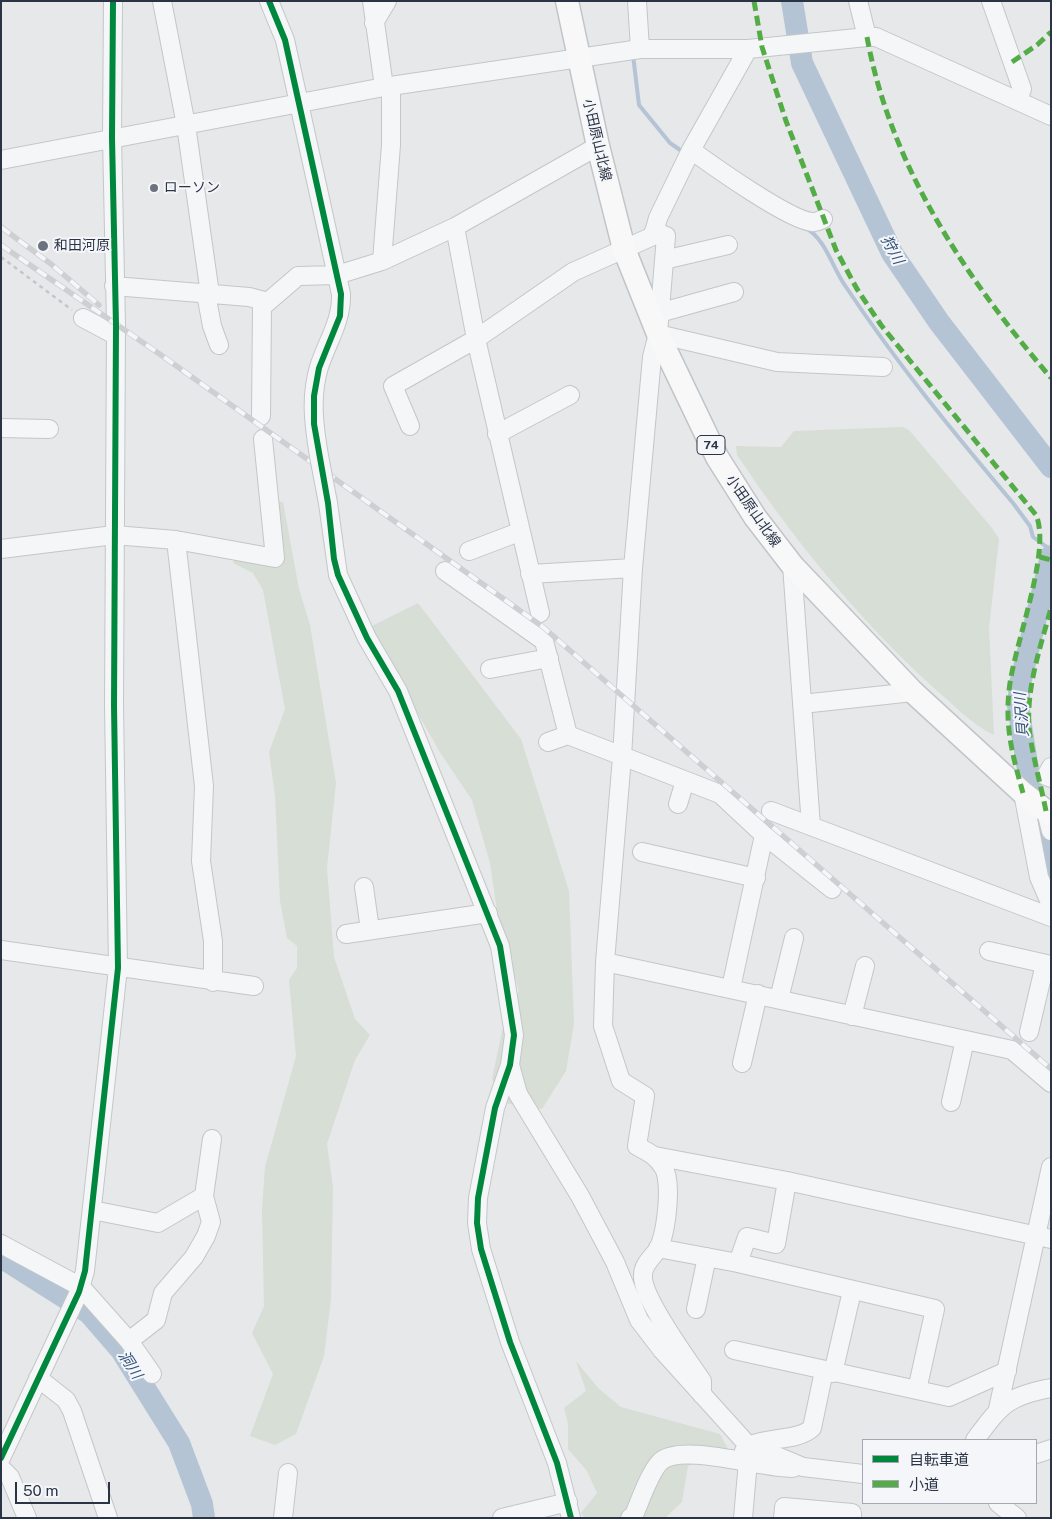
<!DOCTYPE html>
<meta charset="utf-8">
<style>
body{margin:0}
#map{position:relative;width:1052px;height:1519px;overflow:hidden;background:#e6e8ea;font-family:"Public Sans","Noto Sans JP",sans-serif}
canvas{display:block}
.frame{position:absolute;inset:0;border:2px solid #2b3445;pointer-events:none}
.legend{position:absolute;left:862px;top:1439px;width:175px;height:65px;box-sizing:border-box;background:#f4f6f9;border:1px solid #a4a8b1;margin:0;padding:6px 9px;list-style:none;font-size:15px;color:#2b3445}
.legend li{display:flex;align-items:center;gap:10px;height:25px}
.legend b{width:25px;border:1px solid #a4a8b1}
.scale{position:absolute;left:15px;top:1482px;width:95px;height:22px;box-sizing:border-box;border:2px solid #2b3445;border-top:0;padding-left:6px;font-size:15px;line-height:18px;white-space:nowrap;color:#2b3445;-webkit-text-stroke:4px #f4f6f9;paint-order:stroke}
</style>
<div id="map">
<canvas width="1052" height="1519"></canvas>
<div class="frame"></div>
<ul class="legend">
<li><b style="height:6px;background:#00873e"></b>自転車道</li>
<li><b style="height:6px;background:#54ac47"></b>小道</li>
</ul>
<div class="scale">50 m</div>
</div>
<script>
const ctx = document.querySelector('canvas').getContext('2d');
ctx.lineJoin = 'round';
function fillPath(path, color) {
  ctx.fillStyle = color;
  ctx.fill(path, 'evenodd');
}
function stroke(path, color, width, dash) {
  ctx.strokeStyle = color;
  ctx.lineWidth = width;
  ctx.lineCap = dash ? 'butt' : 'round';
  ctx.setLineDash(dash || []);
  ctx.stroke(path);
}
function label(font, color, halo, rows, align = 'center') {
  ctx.font = font + ' "Public Sans","Noto Sans JP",sans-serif';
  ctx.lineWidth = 4;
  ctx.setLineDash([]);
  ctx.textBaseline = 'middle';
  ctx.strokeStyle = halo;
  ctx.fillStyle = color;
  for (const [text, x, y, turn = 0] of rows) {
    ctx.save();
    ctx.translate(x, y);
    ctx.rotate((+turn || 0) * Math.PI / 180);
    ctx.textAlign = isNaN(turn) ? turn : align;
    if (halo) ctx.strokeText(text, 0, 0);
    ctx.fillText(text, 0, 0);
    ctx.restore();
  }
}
const green = new Path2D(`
 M 903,427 L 909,430 L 992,528 L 999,539 L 989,628 L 994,735 C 971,724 953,704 934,688 C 858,619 794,540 737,455 L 736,446 L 781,447 L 794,431 Z
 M 275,501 L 283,502 L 299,589 L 310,625 L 336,783 L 327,868 L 334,957 L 355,1019 L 370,1035 L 355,1060 L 327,1144 L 333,1187 L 331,1299 L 324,1356 L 296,1434 L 275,1445 L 250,1436 L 273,1374 L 252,1333 L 264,1306 L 262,1210 L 265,1167 L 296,1056 L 289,980 L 297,968 L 297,946 L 287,938 L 280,901 L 275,796 L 269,752 L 285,709 L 263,590 L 253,573 L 233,563 L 236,556 L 278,567 Z
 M 418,603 L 521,739 L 569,891 L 574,1024 L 566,1071 L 542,1109 L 505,1103 L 492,1079 L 502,1031 L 519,991 L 499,924 L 490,863 L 472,800 L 441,754 L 397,677 L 372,626 Z
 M 576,1361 L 599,1389 L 621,1407 L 720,1434 L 729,1451 L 688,1466 L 682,1502 L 665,1518 L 585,1518 L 581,1513 L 597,1493 L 587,1471 L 568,1449 L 568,1424 L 564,1408 L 586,1391 Z`);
const stream = new Path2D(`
 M 633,55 L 639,105 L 670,143 L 683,152
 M 806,228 C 825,239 832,266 844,284 C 895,361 953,432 1013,503 L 1030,526 L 1033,537 L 1051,550`);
const river = new Path2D(`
 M 792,1 L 802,63 L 892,253 L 939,322 L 1051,467
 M 1051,556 L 1020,684 L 1018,706 L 1030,783 L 1051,875
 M 1,1257 L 89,1313 L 121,1350 L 179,1443 L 202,1504 L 204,1518`);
const path = new Path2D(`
 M 1,257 L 72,310`);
const minor = new Path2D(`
 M 162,1 L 186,125 L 210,294
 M 269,1 L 285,40 L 341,294 C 342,321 327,342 319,367 C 310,397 314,426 319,456
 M 372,1 L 384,87
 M 637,1 L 640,49
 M 858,1 L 867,37
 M 991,1 L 1022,89 L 1018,101
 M 374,23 L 387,1
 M 691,150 C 713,166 789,220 812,222 C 816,223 820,220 823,219
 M 1,160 L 384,87 L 640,49 L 748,49 L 867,37 L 876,37 L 1051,116
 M 455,227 L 476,339 L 540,613
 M 654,231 L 666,236 L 658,334 L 652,357 L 633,568 L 622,757 L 605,962 L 603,1026 L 621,1081 L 645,1096 L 637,1146 C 648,1152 657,1156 663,1167 C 673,1181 666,1234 658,1249 C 653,1257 643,1264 643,1275 C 641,1297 688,1360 702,1381 L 702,1395
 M 664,260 L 728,245
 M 382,261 L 391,145 L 391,87
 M 114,286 L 249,297 L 268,302
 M 206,294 L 212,326 L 219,345
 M 659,313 L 734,292
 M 83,318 L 115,335
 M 658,334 L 777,362 L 883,367
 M 261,416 L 262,307 L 298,276 L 337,275 L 382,261 L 455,227 L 598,146
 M 410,426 L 393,386 L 476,339 L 573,272 L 653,236 L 658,218 L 691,150 L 748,49
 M 1,428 L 49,429
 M 497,434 L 570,395
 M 328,503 L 338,575 L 367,638 L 398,691 L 500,946 L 514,1035 L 510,1065 L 495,1108 L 478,1198 L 477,1223 L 481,1249 L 510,1342 L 557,1463 L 571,1518
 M 176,540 L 204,786 L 201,861 L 213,941 L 213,982
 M 1,549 L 114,535 L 176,540 L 275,558 L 263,439
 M 469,551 L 519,532
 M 792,565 L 811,826
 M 445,571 L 544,641 L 568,735 L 720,794 L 764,835 L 832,889
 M 530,574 L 633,568
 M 490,669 L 549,658
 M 802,704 L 913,692
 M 548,742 L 568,735
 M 1051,767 L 1046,776 L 1051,778
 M 1023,793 L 1039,877 L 1051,905
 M 678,804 L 685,781
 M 771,811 L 1051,917
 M 1046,811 L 1051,831
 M 642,852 L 756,878
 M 364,887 L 370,930
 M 346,934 L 488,913
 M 1,950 L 254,986
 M 989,951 L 1051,965
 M 605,962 L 1012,1050 L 1051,1083
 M 731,988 L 764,835
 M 779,999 L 794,938
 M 852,1016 L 865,966
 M 1029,1032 L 1045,964
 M 742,1063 L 758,994
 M 510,1065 L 518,1094 L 580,1196 L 615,1262 L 639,1320 L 662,1350 L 746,1443 L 803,1467 L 863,1474
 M 951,1102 L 965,1040
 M 655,1156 L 787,1181 L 1051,1239
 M 92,1210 L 158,1223 L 204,1196
 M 1,1244 L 81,1287 L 129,1341 L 152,1374
 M 658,1248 L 738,1263 L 935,1309 L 917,1390
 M 738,1263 L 747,1237 L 776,1244 L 787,1181
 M 696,1309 L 707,1257
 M 129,1341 L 156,1320 L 163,1293 L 194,1257 L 206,1236 L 211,1222 L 204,1196 L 212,1139
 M 734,1350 L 949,1397 L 1007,1371
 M 833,1373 L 852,1291
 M 38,1378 L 66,1400 L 72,1411 L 108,1518
 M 998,1409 L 1051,1167
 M 975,1440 C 1001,1405 1007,1396 1051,1388
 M 751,1445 C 769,1437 798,1441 812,1428 L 824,1371
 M 1036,1454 L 1051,1449
 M 1,1458 L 79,1292 L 85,1271 L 118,968 L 114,705 L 116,325 L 112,138 L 113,1
 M 1,1468 L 10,1477 L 27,1518
 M 998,1503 L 1017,1518
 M 283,1518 L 288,1473
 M 502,1518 L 568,1502
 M 630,1518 L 634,1515 C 640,1501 650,1472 660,1462 C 681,1442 763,1469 793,1468
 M 743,1518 L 748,1461 L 744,1451
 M 783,1518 L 784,1507 L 852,1513 L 852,1518`);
const major = new Path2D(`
 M 567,1 L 598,146 L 624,249 L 658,334 L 717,457 L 755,517 L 792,565 L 913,692 L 1023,793 L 1051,815`);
const rail = new Path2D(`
 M 1,227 L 51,264 L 99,305
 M 1,245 L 161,355 L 543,627 L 1051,1069`);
const minorBridge = new Path2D(`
 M 319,456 L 328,503`);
const quiet = new Path2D(`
 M 754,1 L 762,47 L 786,121 L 836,250 L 857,289 L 881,325 L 907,357 L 1036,515 C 1052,552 1013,647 1009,691 C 1005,729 1013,757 1023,793
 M 867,37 C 891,168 966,278 1051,378
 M 1012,62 L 1037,45 L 1051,32
 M 1040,557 L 1051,560
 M 1046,811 C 1041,786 1034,761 1030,736 C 1024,693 1040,649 1051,608`);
const cycleway = new Path2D(`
 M 269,1 L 285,40 L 341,294 L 340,316 L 319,368 L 314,396 L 314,424 L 328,503 L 334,559 L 338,575 L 367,638 L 398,691 L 500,946 L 514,1035 L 510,1065 L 495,1108 L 478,1198 L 477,1223 L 481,1249 L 510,1342 L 557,1463 L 571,1518
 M 1,1458 L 79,1292 L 85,1271 L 118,968 L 114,705 L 116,325 L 112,138 L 113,1`);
const markers = [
 [154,188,5,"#6c737f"],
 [43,246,6,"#6c737f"]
];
const shields = [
 [711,445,28]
];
const shieldNames = [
 ["74",711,445]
];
const streetNames = [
 ["小田原山北線",597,140,77],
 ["小田原山北線",753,511,55]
];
const poiNames = [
 ["ローソン",164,188],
 ["和田河原",54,246]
];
const waterNames = [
 ["狩川",892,250,61],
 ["貝沢川",1022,715,-94],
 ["洞川",130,1365,57]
];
fillPath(green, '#d6ded6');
stroke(stream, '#b4c4d5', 4);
stroke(river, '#b4c4d5', 22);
stroke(minor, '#c4c6c8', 20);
stroke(major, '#c2c5c8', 25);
stroke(path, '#c5c6ca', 2.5, [4, 4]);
stroke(minor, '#f5f6f7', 18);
stroke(major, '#f8f8f8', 22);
stroke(rail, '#cecfd2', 5.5);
stroke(rail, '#f4f6f9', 4, [11]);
stroke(minorBridge, '#c4c6c8', 20, []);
stroke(minorBridge, '#f5f6f7', 18);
stroke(quiet, '#54ac47', 5, [10, 5]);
stroke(cycleway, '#00873e', 6);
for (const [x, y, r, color] of markers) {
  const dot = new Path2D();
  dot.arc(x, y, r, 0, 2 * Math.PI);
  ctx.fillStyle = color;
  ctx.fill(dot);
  stroke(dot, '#f4f6f9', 2);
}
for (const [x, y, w] of shields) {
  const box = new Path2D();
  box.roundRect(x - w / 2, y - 9.5, w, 19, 4);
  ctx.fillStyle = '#f4f6f9';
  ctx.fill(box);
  stroke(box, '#2b3445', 1);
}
label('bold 12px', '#2b3445', null, shieldNames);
label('14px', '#2b3445', '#f4f6f9', streetNames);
label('14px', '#2b3445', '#f4f6f9', poiNames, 'left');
label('italic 15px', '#34527a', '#f4f6f9', waterNames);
</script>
